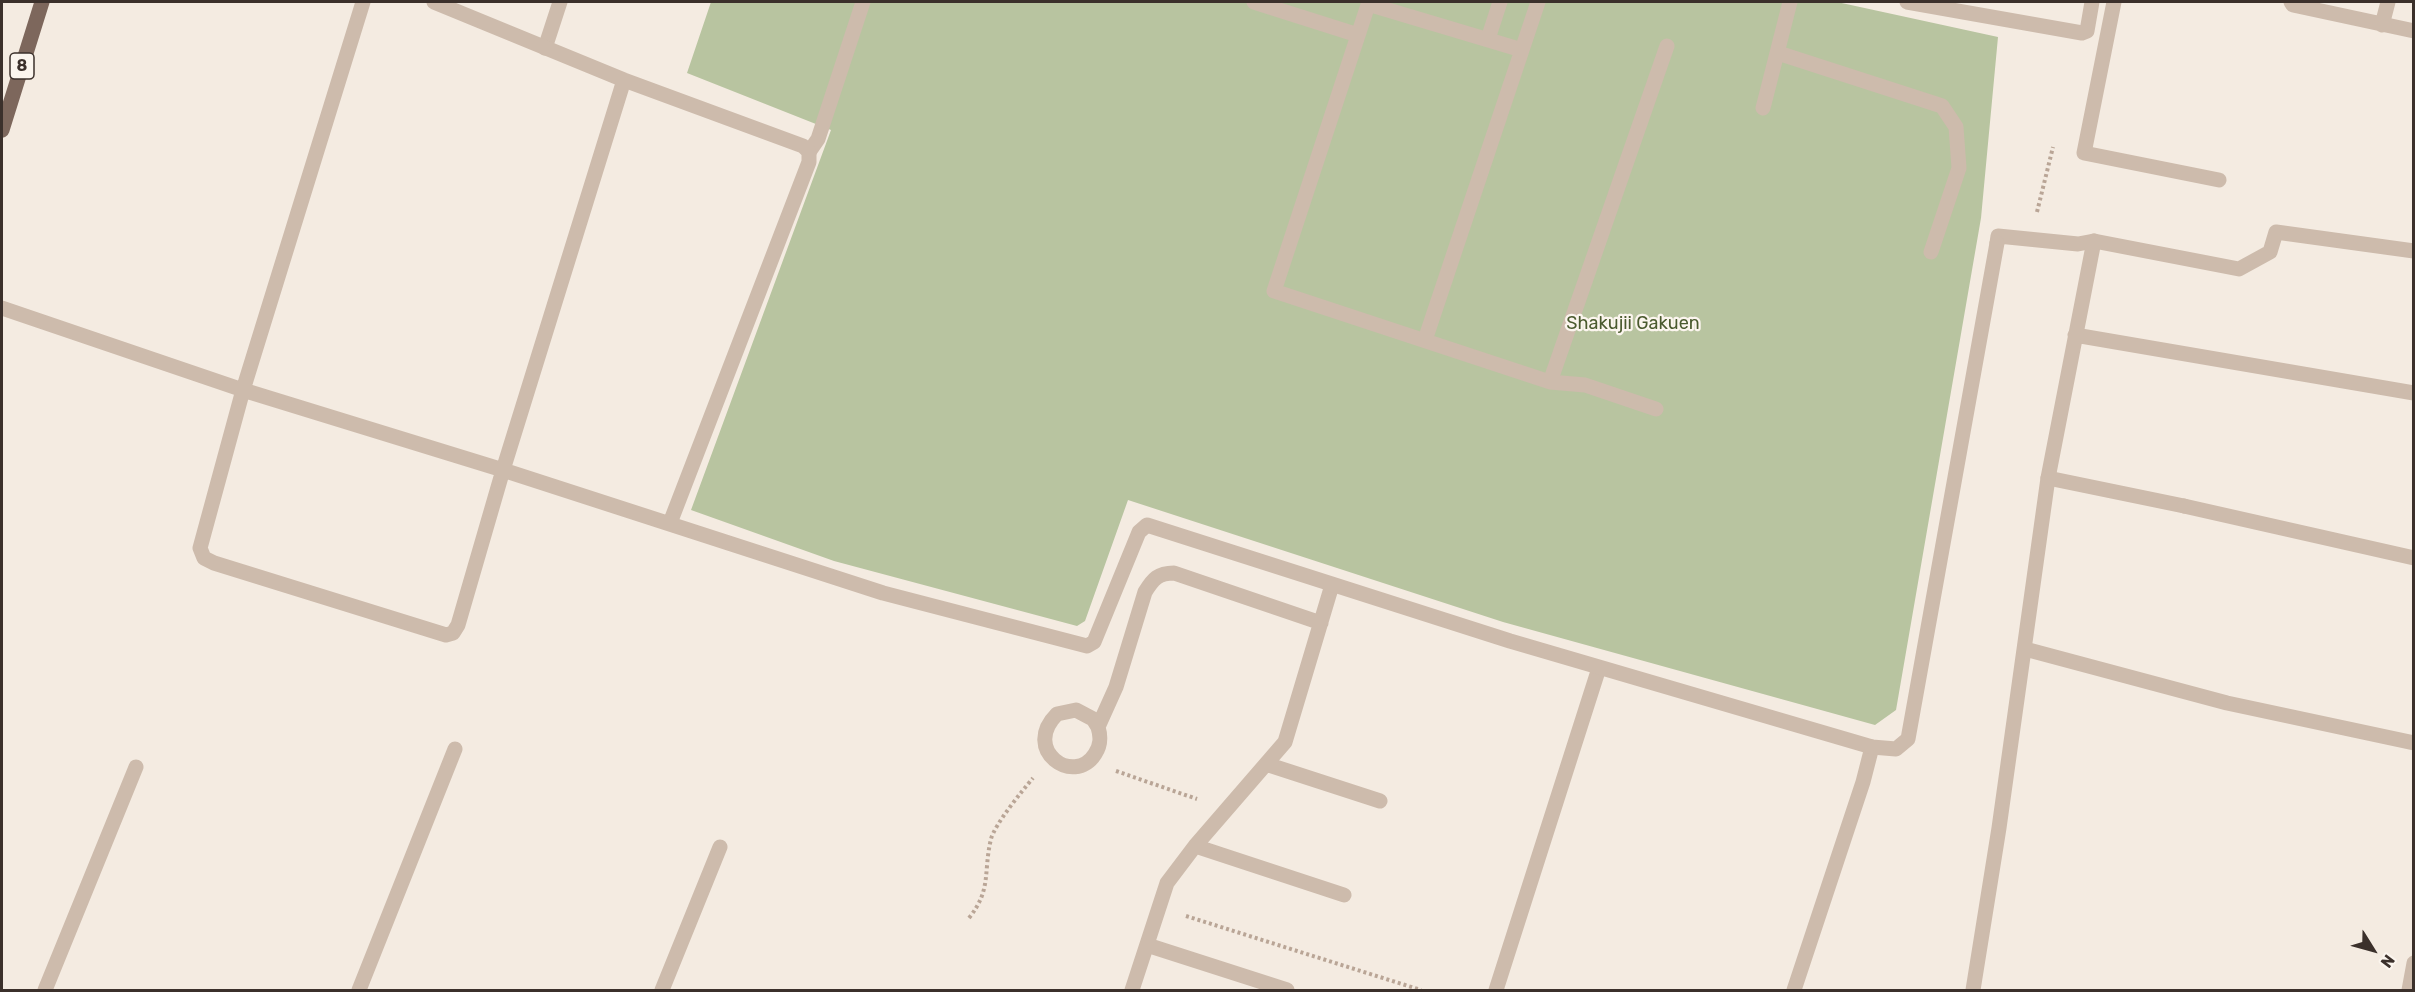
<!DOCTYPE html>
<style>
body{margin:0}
#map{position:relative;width:2415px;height:992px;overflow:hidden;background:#f4ebe1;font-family:Rubik,sans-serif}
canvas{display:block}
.frame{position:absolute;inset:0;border:3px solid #3b302b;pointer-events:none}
.north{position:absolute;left:2343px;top:920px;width:60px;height:60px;-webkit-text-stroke:4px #fbf5ee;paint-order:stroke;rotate:127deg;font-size:16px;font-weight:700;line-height:24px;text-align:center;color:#3b302b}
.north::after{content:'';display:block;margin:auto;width:21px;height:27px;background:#3b302b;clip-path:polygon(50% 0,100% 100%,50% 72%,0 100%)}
</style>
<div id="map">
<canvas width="2415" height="992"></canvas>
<div class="frame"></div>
<div class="north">N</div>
</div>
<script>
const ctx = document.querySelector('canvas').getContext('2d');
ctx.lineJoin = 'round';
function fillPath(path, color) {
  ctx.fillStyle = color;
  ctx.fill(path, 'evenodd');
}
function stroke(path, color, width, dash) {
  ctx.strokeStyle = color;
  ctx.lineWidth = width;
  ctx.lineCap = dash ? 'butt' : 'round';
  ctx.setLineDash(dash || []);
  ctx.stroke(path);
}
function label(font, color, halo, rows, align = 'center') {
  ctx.font = font + ' Rubik,sans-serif';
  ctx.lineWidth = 4.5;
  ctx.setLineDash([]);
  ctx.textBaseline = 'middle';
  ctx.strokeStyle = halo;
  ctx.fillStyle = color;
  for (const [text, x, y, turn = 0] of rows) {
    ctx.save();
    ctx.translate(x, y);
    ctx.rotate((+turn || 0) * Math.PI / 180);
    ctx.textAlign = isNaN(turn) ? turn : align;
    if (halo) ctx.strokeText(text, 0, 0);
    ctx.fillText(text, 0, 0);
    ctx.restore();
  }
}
const green = new Path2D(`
 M 711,2 L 1837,2 L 1998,37 L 1981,218 L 1896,710 L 1875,725 L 1503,622 L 1128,500 L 1085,621 L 1077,626 L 834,561 L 691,510 L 831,130 L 687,73 Z`);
const path = new Path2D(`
 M 2037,212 L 2053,147
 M 1116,771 L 1197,799
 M 1186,916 L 1421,990
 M 969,918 C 992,889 983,872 991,839 C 995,824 1022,791 1033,778`);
const service = new Path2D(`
 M 1254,2 L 1358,35
 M 1369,2 L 1274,291 L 1550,382 L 1585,385 L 1656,409
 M 2114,2 L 2084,153 L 2219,180
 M 2291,2 L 2293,5 L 2414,31
 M 1368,4 L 1522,50
 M 2382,25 L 2388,2
 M 1488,39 L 1500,2
 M 545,48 L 560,2
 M 1778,53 L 1942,106 L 1956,127 L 1959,168 L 1931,252
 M 1763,108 L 1790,2
 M 809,152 L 818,139 L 863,2
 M 1997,243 L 1998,236 L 2078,244 L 2094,241
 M 1425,340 L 1538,2
 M 1550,382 L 1667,46
 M 2048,478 L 2184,506
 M 1098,727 L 1093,719 L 1076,710 L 1057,714 C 1021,750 1074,787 1095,754 C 1101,745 1101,737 1098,727 L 1116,687 L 1145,592 C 1153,579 1158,573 1174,573 L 1321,623
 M 1266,764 L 1380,801
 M 1195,846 L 1344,895
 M 1147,945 L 1287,990
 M 45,990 L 136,767
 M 359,990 L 455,749
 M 662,990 L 720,847
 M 1132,990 L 1167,883 L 1195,846 L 1285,742 L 1332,585
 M 1496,990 L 1599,668
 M 1794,990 L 1863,782 L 1872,747`);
const minor = new Path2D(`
 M 363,2 L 243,390 L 200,548 L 204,558 L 214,563 L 446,635 L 453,633 L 458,625 L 503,470 L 624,80
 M 434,2 L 624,80 L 803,146 L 809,152 L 809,162 L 670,523
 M 1907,2 L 2082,33 L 2087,31 L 2092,2
 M 2,308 L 243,390 L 503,470 L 883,593 L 1087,646 L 1094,642 L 1139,532 L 1147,525 L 1510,641 L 1872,747 L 1896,749 L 1908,739 L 1997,243
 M 2075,335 L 2414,393
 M 2184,506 L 2414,558
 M 2025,649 L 2227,703 L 2414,743
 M 1973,990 L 1999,828 L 2048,478 L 2094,241 L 2239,269 L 2270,252 L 2276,232 L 2414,251
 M 2409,990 L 2414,963`);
const primary = new Path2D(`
 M 2,130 L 42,2`);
const shields = [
 [22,66,24]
];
const shieldNames = [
 ["8",22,66]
];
const parkNames = [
 ["Shakujii Gakuen",1633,324]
];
fillPath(green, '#b8c4a0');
stroke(path, '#b9a596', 4, [3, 3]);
stroke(service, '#cdbbac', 15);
stroke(minor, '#cdbbac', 15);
stroke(primary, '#7d675c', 15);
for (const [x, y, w] of shields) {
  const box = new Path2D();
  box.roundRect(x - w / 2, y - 13, w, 26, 4.5);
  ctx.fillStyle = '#fbf5ee';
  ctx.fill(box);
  stroke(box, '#3b302b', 1.5);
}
label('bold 16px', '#3b302b', null, shieldNames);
label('18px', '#4a5a2e', '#fbf5ee', parkNames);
</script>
